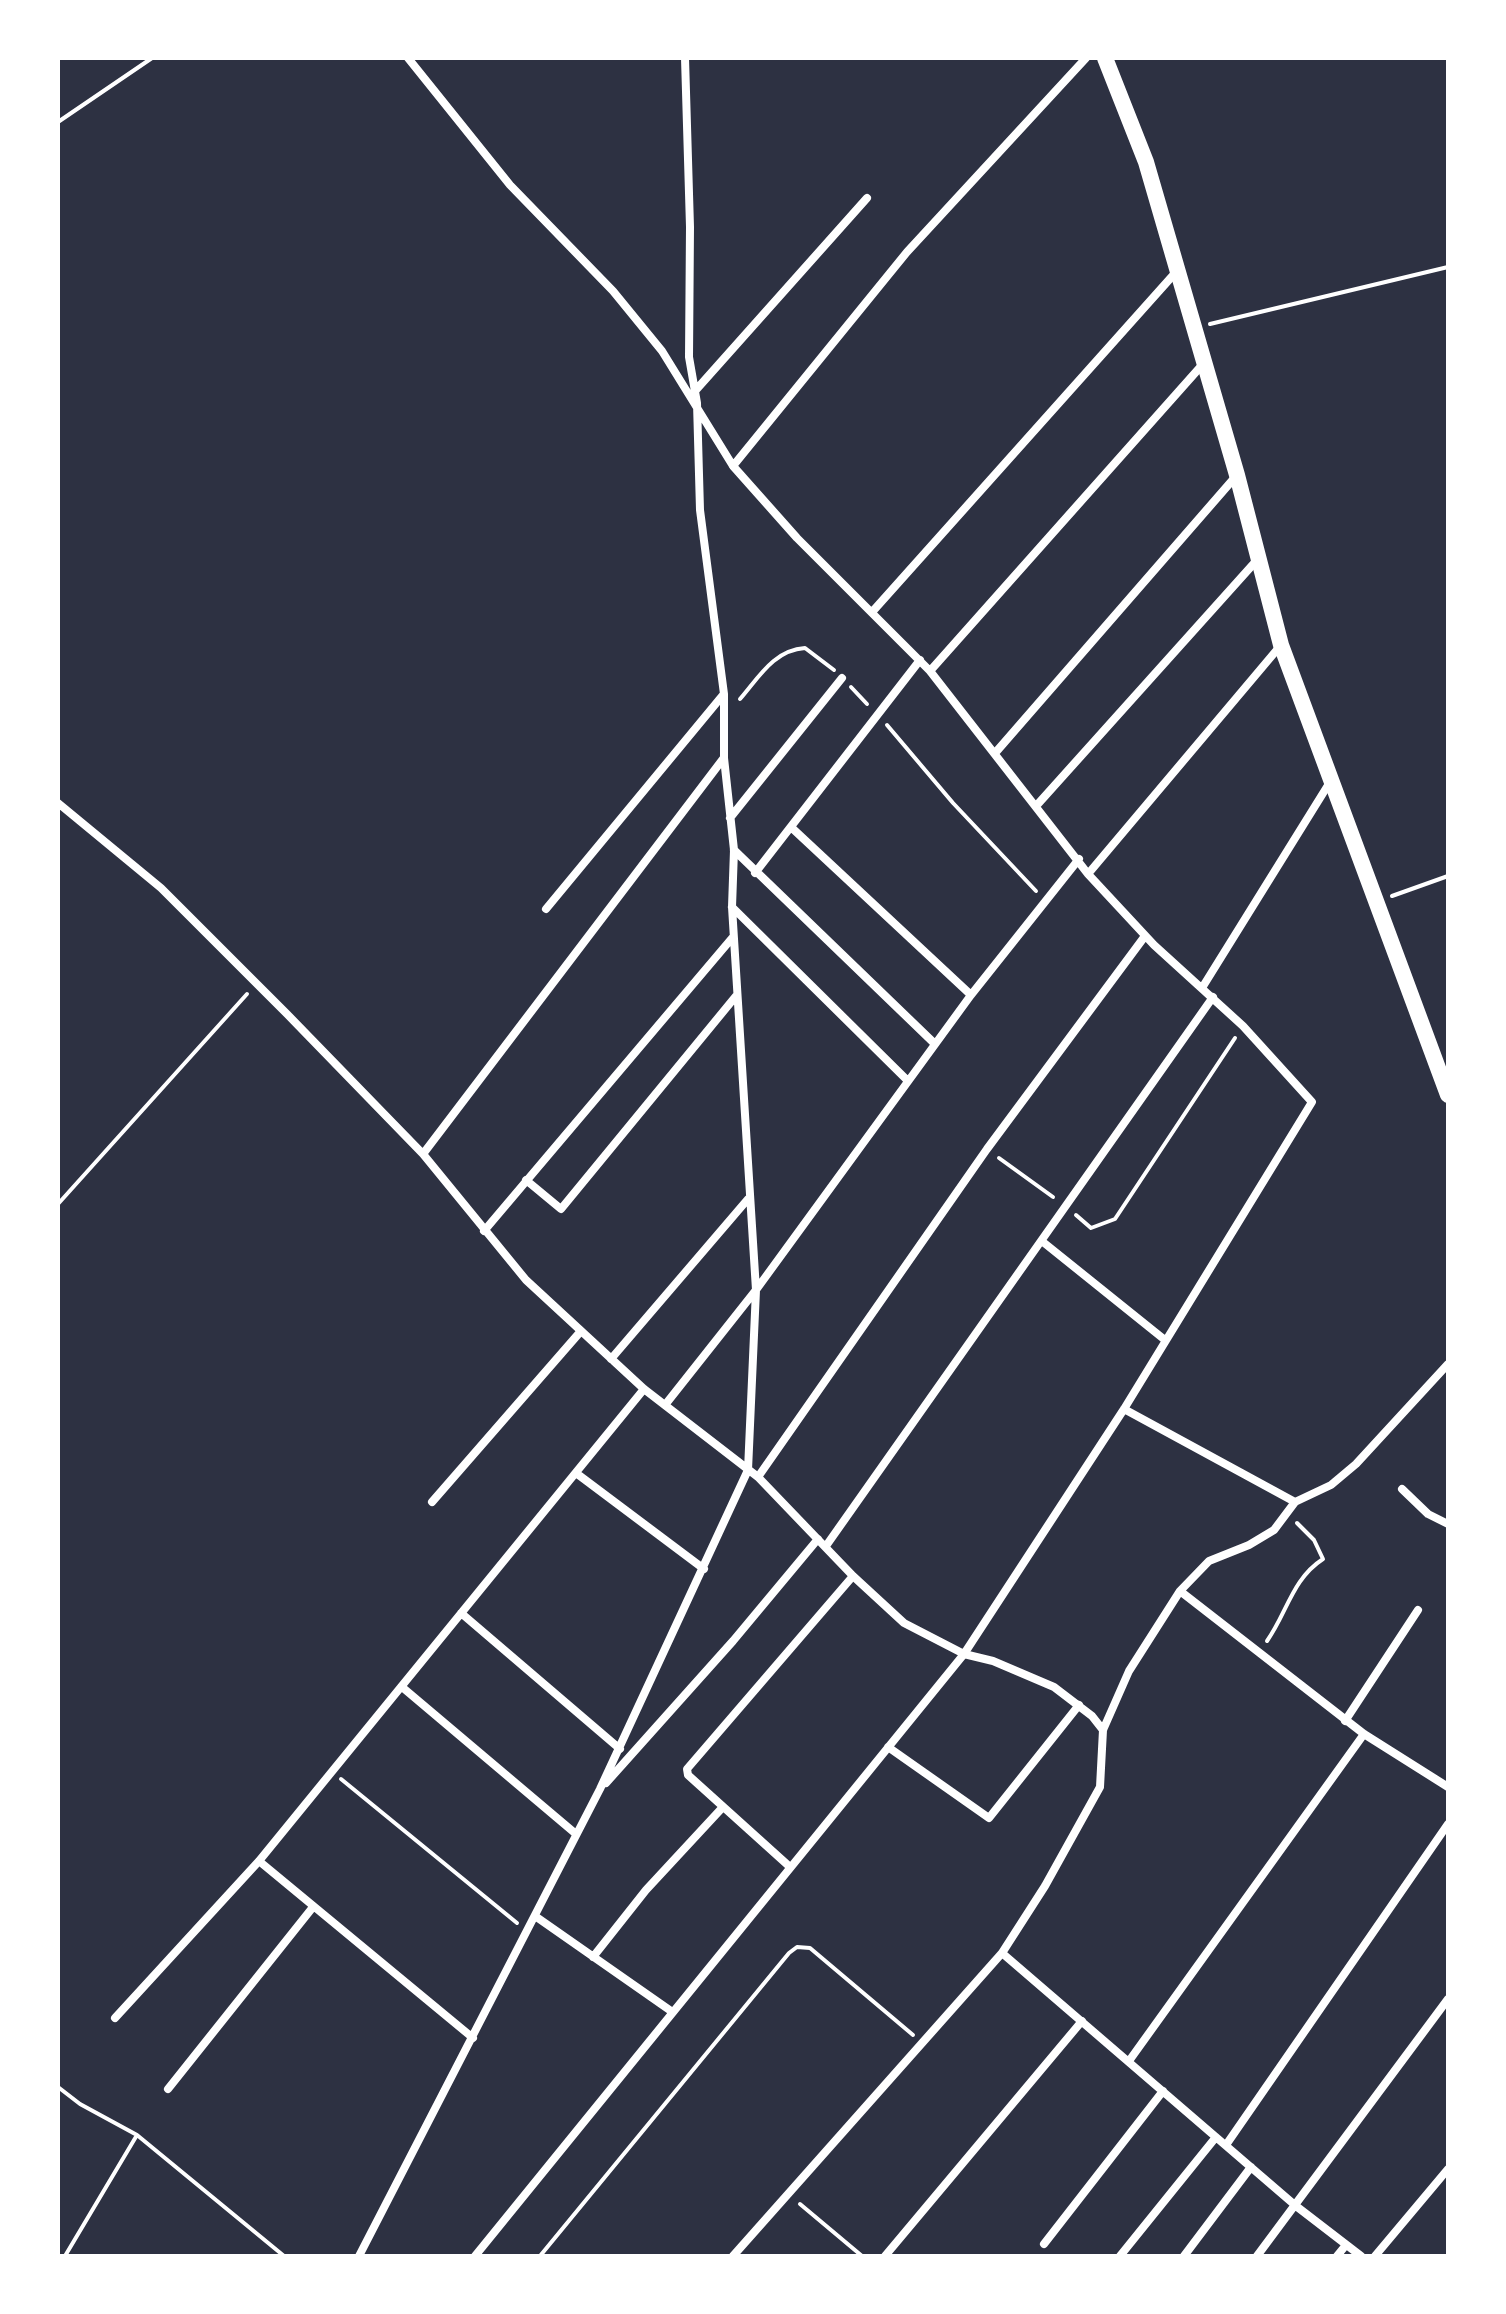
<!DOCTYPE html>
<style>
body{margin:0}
#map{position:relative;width:1506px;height:2314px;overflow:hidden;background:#2d3142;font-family:Barlow,sans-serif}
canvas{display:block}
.frame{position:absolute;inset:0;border:60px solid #fff;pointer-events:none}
</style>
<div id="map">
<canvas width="1506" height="2314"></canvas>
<div class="frame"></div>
</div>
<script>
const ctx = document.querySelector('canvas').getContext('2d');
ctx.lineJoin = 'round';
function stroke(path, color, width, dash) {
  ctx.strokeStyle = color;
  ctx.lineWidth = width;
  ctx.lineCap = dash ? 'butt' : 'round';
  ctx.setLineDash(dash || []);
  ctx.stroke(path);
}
const path = new Path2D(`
 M 58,122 L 152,58
 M 1210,324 L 1448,267
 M 851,687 L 867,704
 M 740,699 C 759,677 774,650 805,648 L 834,670
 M 887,725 L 953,803 L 1036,891
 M 1392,896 L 1448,876
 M 999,1158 L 1053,1197
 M 58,1204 L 247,994
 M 1076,1215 L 1091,1228 L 1115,1219 L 1235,1038
 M 1267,1641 C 1287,1613 1292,1579 1323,1559 L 1314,1540 L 1297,1523
 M 341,1779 L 517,1923
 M 58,2087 L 80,2104 L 137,2135 L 284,2256
 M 800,2204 L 862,2256
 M 65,2256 L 137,2135
 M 540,2256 L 789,1953 L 797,1947 L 810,1948 L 913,2035`);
const minor = new Path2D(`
 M 408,58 L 510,185 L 613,291 L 662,351 L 733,466 L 797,538 L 930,671 L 1088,874 L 1154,945 L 1243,1026 L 1312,1102 L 1124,1409 L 964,1654 L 475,2256
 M 695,391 L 867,198
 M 733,466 L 907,252 L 1086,58
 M 873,611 L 1176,272
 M 930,671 L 1203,364
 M 996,752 L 1237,475
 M 58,803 L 161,888 L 287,1014 L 423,1154 L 526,1280 L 644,1389 L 758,1477 L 853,1576 L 904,1623 L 964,1654 L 993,1661 L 1054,1687 L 1092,1716 L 1103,1730
 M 1037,805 L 1257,560
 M 730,818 L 842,678
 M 792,828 L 971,995
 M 734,850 L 935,1044
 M 755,873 L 920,660
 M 1088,874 L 1281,645
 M 732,907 L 908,1081
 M 546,909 L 723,695
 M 1202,988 L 1330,782
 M 423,1154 L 723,759
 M 526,1180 L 561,1209 L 736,996
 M 484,1231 L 733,937
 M 1043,1242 L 1165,1340
 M 611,1359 L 748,1199
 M 665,1405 L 756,1290 L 971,995 L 1079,859
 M 1124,1409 L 1295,1502 L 1331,1485 L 1356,1464 L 1448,1364
 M 576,1473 L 704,1569
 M 758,1477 L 987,1149 L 1145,936
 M 1402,1489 L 1428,1514 L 1448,1524
 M 432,1502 L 581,1331
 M 826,1546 L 1213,997
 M 1180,1591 L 1364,1734 L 1448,1787
 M 461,1613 L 620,1749
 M 402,1687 L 576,1834
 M 1345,1721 L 1418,1610
 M 888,1747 L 989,1818 L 1079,1705
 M 606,1783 L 733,1641 L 818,1539
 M 259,1861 L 473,2038
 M 790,1867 L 688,1775 L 687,1769 L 853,1576
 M 535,1916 L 671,2011
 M 1002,1953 L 1296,2206 L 1361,2256
 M 593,1957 L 646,1890 L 722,1808
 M 115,2018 L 259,1861 L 644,1389
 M 1129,2061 L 1364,1734
 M 168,2089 L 313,1907
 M 1226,2145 L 1448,1824
 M 1044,2244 L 1163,2091
 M 359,2256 L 600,1789 L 748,1470 L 756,1290 L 732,907 L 734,850 L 724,758 L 724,694 L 700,510 L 697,403 L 689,357 L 690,227 L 685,58
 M 733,2256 L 1002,1953 L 1045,1886 L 1100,1787 L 1103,1730 L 1129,1671 L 1180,1591 L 1209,1561 L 1249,1545 L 1274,1530 L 1295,1502
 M 885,2256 L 1082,2021
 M 1120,2256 L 1216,2137
 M 1184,2256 L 1251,2167
 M 1257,2256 L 1448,1999
 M 1337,2256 L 1346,2245
 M 1375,2256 L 1448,2169`);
const secondary = new Path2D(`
 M 1105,58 L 1146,162 L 1237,475 L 1281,645 L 1448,1095`);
stroke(path, '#fff', 4);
stroke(minor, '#fff', 8);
stroke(secondary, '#fff', 16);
</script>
